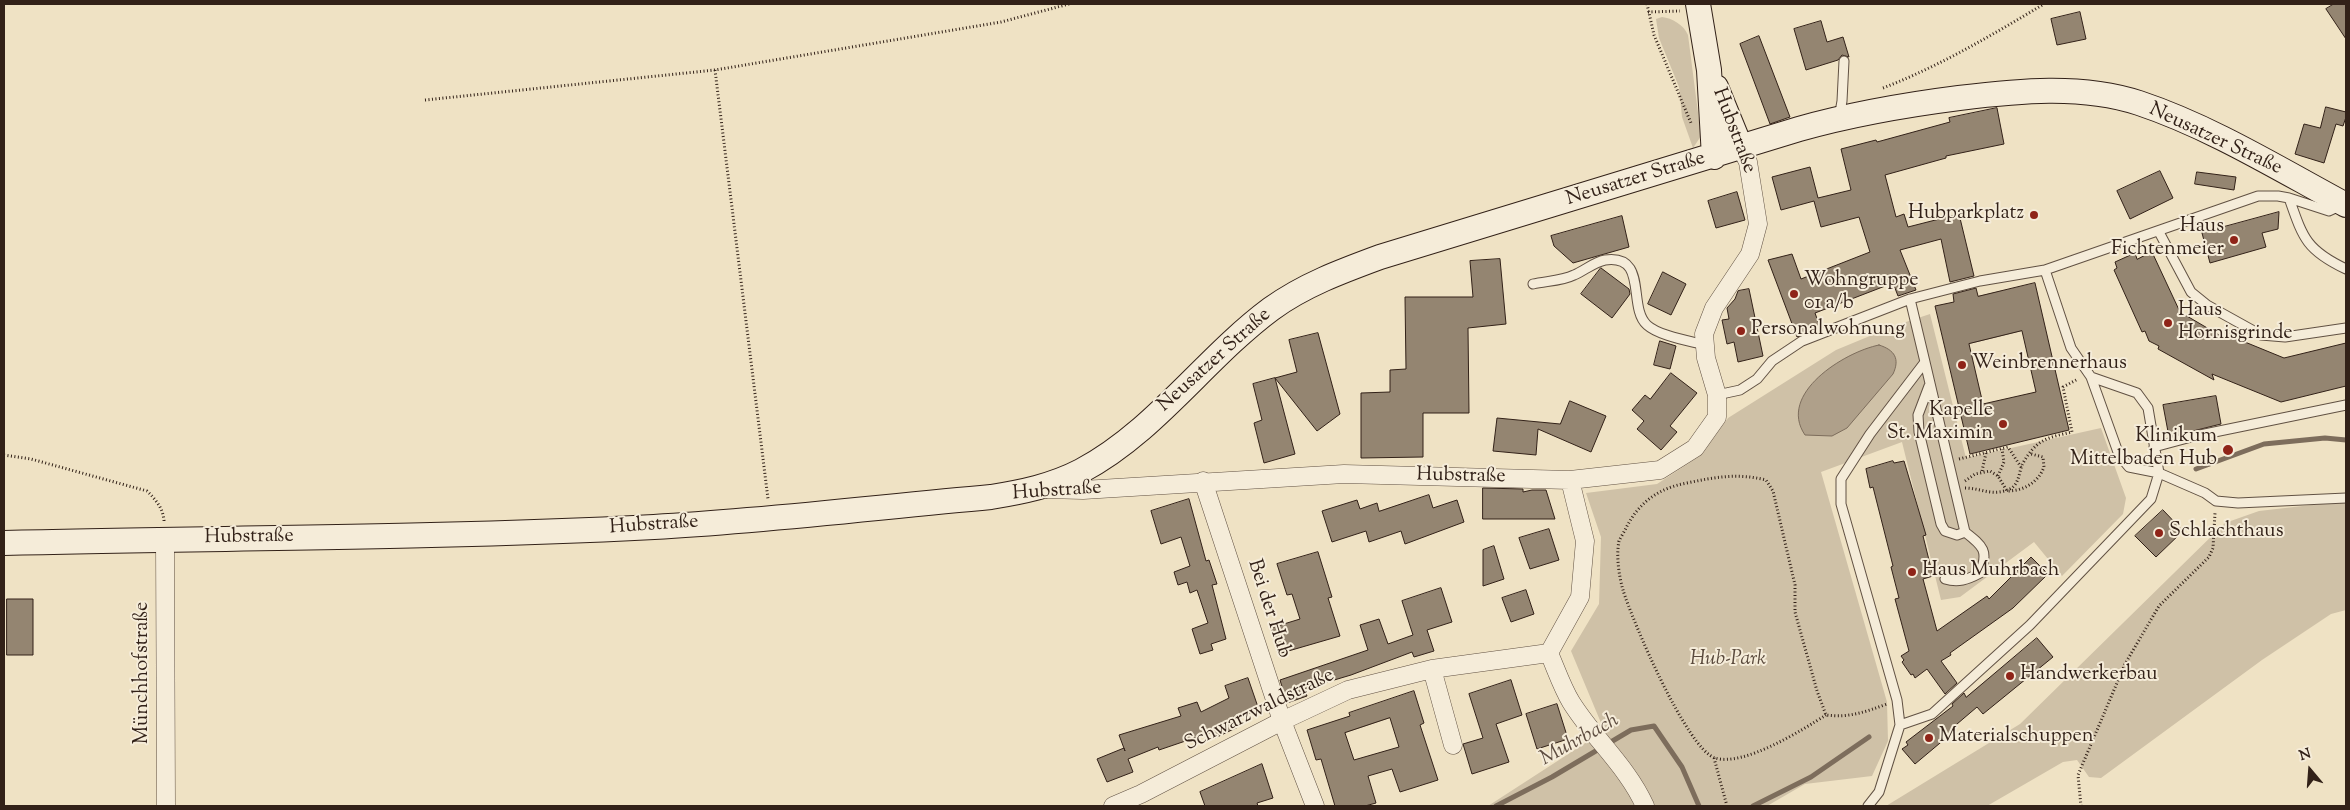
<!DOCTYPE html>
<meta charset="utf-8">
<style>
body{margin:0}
#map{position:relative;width:2350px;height:810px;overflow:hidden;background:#efe2c4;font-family:"Sorts Mill Goudy",serif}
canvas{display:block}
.frame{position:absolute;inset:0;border:5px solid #322118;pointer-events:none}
.north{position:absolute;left:2285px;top:745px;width:50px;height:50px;-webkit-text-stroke:4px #f5ecd9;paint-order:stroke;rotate:342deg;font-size:14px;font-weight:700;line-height:20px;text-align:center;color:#322118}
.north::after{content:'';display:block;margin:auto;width:18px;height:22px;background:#322118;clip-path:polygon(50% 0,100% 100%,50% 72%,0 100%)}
</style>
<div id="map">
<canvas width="2350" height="810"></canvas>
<div class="frame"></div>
<div class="north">N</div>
</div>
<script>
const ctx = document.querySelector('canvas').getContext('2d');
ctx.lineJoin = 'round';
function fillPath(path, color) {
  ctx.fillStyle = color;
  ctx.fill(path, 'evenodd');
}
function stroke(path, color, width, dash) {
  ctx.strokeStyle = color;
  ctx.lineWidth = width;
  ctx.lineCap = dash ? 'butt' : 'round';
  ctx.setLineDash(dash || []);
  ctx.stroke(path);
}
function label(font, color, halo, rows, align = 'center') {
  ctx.font = font + ' "Sorts Mill Goudy",serif';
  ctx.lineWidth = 4;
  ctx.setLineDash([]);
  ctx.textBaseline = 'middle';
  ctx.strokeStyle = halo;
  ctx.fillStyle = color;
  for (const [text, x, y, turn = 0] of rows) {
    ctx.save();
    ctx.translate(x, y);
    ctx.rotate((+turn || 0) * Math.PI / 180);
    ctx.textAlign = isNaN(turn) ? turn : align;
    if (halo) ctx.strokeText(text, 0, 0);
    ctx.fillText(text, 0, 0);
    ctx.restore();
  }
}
const green = new Path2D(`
 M 1662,17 C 1672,18 1684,25 1688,35 L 1701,136 L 1693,148 L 1682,117 L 1679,87 L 1659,38 L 1656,19 Z
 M 1930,314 L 1966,458 L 2101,428 L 2126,498 L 2123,514 L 2062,576 L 2034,542 L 1960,597 L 1941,600 L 1902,442 L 1821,472 L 1887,702 L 1888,741 L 1872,776 L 1805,784 L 1767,806 L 1653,806 L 1647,793 L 1604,730 L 1571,651 L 1599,604 L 1601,537 L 1586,493 L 1657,484 L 1700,456 L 1728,418 L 1836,350 L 1894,326 Z
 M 2346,501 L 2346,610 L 2331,614 L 2262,660 L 2101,778 L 2089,777 L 2077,760 L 2063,762 L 1987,806 L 1886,806 L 2020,724 L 2225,523 L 2259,511 Z
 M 1593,738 L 1610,757 L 1637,806 L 1488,806 Z`);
const water = new Path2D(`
 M 1879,345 C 1895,350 1900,359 1893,374 L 1847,428 L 1832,436 L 1805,435 C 1777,394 1844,352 1879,345 Z`);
const stream = new Path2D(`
 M 2196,469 L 2264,444 L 2325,438 L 2346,440
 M 1496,806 L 1552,777 L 1631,730 L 1654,726 L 1682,767 L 1699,806
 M 1753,806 L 1811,777 L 1869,737`);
const building = new Path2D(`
 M 2334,4 L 2346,4 L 2346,39 L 2326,9 Z
 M 2080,12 L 2086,39 L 2057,45 L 2051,19 Z
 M 1821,21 L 1827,42 L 1843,37 L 1849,57 L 1842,55 L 1838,60 L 1806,70 L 1794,29 Z
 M 1759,36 L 1790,117 L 1770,124 L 1740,44 Z
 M 2326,107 L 2346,112 L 2346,117 L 2343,126 L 2336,124 L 2324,163 L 2295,154 L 2304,124 L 2320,128 Z
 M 1997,108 L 2004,144 L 1946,156 L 1946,158 L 1885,175 L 1896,217 L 1904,214 L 1908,227 L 1959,214 L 1974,276 L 1950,282 L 1941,239 L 1900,250 L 1916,290 L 1898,296 L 1893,283 L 1815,313 L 1820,327 L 1797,337 L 1768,260 L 1792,254 L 1801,279 L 1870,252 L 1859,217 L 1821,227 L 1814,201 L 1781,210 L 1772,177 L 1810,167 L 1818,198 L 1851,190 L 1841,149 L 1876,140 L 1877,142 L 1950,122 L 1949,118 Z
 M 2160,171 L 2173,198 L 2130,219 L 2117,191 Z
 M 2197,172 L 2236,177 L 2234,190 L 2195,184 Z
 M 1737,192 L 1745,220 L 1716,228 L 1708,201 Z
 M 2279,212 L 2278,229 L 2262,233 L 2266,247 L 2210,263 L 2202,233 Z
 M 1622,216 L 1629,247 L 1573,263 L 1554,246 L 1551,236 Z
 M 2152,252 L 2180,312 L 2221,336 L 2225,328 L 2241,337 L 2240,340 L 2284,358 L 2346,343 L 2346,386 L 2281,402 L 2212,374 L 2214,380 L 2158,349 L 2159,346 L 2149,341 L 2145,331 L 2142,332 L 2114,270 L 2117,268 L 2115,262 L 2135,253 L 2137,259 Z
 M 1500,259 L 1506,324 L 1468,328 L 1469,413 L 1423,413 L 1423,457 L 1361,458 L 1361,393 L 1390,392 L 1390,370 L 1406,369 L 1405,297 L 1473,297 L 1470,261 Z
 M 1601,268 L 1629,289 L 1630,294 L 1612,318 L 1581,294 Z
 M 1663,272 L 1686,284 L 1671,315 L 1648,304 Z
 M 2035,283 L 2069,430 L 1970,454 L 1935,306 L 1954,302 L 1953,294 L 1976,288 L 1978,296 ZM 2022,331 L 2036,392 L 1983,404 L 1969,344 Z
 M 1749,289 L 1763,356 L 1738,362 L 1734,342 L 1727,344 L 1722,320 L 1729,319 L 1727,308 L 1735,299 L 1738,291 Z
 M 1318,333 L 1340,414 L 1317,431 L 1275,378 L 1297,372 L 1289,340 Z
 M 1660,341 L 1676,346 L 1670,369 L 1654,365 Z
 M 1671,373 L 1697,393 L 1670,426 L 1677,432 L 1661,450 L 1637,429 L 1644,421 L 1632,410 L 1645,395 L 1650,399 Z
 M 1275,378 L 1295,454 L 1264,463 L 1254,423 L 1262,420 L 1253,384 Z
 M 2216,396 L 2221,424 L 2169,437 L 2163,405 Z
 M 1570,401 L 1606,416 L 1591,452 L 1538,429 L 1536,455 L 1493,451 L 1497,418 L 1560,424 Z
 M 1893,461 L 1894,463 L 1904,461 L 1926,535 L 1923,536 L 1933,576 L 1923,579 L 1937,631 L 1987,596 L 1989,599 L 2031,557 L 2048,574 L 2013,608 L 1950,653 L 1951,655 L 1941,661 L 1957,683 L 1945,694 L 1927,669 L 1915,678 L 1913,674 L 1911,675 L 1902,662 L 1904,660 L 1901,656 L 1909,651 L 1895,599 L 1899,598 L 1891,567 L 1893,566 L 1873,487 L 1870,488 L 1866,469 Z
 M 1483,488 L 1523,489 L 1523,492 L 1532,490 L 1546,490 L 1555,519 L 1483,519 Z
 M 1429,495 L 1433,508 L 1457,500 L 1464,522 L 1405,544 L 1401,531 L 1369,542 L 1366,531 L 1332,542 L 1322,511 L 1357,500 L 1360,509 L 1377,503 L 1379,511 Z
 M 1189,499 L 1206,561 L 1209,560 L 1217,584 L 1212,585 L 1226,639 L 1211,644 L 1213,650 L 1200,654 L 1192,629 L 1208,623 L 1197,590 L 1190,593 L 1187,582 L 1178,585 L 1174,572 L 1190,566 L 1181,537 L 1161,544 L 1151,511 Z
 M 2163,510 L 2183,531 L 2156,557 L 2135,536 Z
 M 1549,529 L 1559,560 L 1530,569 L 1519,538 Z
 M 1494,546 L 1504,579 L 1483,586 L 1483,550 Z
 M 1318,552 L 1332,597 L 1328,598 L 1340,636 L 1278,654 L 1271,628 L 1300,619 L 1292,594 L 1287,595 L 1277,564 Z
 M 1441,588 L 1452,622 L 1427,630 L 1434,651 L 1414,657 L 1412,652 L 1351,675 L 1304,689 L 1307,696 L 1287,703 L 1280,680 L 1368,650 L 1360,625 L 1379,619 L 1388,644 L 1413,635 L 1402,601 Z
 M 1526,590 L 1534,614 L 1511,622 L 1502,598 Z
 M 7,599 L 33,599 L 33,655 L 7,655 Z
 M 2037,638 L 2053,657 L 1983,714 L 1977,707 L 1950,730 L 1952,733 L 1915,764 L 1902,749 L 1908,745 L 1906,742 L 1953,706 L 1952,704 L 1964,693 L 1966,697 Z
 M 1248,678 L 1259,710 L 1234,719 L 1238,727 L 1215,738 L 1212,732 L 1159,750 L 1158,747 L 1128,759 L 1133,772 L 1107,782 L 1097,759 L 1124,748 L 1125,751 L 1119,735 L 1181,716 L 1178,708 L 1197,702 L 1201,712 L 1229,698 L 1225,686 Z
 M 1511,680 L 1522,715 L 1496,724 L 1509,762 L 1472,774 L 1463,744 L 1483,738 L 1469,694 Z
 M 1414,691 L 1424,723 L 1420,725 L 1438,780 L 1400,792 L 1392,769 L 1368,776 L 1376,803 L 1365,806 L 1335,806 L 1321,759 L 1316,760 L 1307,730 L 1350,716 L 1349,713 ZM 1390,718 L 1399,747 L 1354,760 L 1345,733 Z
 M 1557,704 L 1568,739 L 1537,749 L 1526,714 Z
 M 1262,764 L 1273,798 L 1257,803 L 1258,806 L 1205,806 L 1200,792 Z`);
const path = new Path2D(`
 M 1647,4 L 1654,35 L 1691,123
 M 1648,12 L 1680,11
 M 715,70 L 768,499
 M 1883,88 C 1940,66 1992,35 2044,4
 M 425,100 L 715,70 L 1001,22 L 1069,4
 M 4,455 L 31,459 L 147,491 C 156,500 163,508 164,521
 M 1959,459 L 2008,447 L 2021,467
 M 1982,471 L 1986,453
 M 1998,476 L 2004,462 L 2002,449
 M 1965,481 L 1975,474 L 1990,471 L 1998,476 L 2007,491 C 2023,491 2038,483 2044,467 L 2043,457 L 2031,454
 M 1965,488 C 1979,488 1990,495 2004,491 C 2019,488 2018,476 2022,465 C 2025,459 2031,450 2036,446 C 2045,437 2060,435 2072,432 L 2063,387 L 2078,379
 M 1826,715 C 1802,730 1744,767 1715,758 C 1687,749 1632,620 1623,590 C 1619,576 1616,556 1619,541 C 1621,537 1624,532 1626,528 C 1639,502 1659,488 1687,483 C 1715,477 1738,473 1766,480 L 1773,491 L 1795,585 L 1795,612 L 1817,691 L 1826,715 C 1849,718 1865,712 1887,704
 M 1714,758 L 1727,806
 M 2081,806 L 2078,775 L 2125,664 L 2159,606 L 2209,557 L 2213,548 L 2215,513`);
const lane = new Path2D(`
 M 1839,118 L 1842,101 L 1844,61
 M 2289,198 L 2329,211 L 2340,206
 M 2159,232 L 2191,292 L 2207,305 L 2261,335 L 2285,337 L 2346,328
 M 2045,270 L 2071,348 L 2091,377 L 2119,455 L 2129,467 L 2159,473 L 2205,493 L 2216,501 L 2238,503 L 2346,498
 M 1533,284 C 1546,281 1562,281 1574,275 C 1584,271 1594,262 1605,260 C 1649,254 1627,307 1647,325 C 1659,336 1690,341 1705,345
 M 1925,362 L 1965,532 C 1983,546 1989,551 1980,573 C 1967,580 1958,583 1945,579
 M 1929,386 L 1918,415 L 1919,432 L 1941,524 L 1945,531 L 1957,535 L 1965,532
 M 1717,395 L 1740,390 L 1757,379 L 1772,361 L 1802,341 L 1910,299 L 1980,281 L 2045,270 L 2258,196 L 2278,196 L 2289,198 C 2303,238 2306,250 2346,269
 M 2154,447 L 2195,436 L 2346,405
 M 1900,725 L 1932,714 L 2030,625 L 2151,499 L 2159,473 L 2148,408 L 2137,393 L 2091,377
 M 1868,806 L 1879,792 L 1900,725 L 1897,700 L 1841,504 L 1841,479 L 1870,434 L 1925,362 L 1910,299`);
const street = new Path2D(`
 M 1203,481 L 1282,721 L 1315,806
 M 1045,489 L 1083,490 L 1344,474 L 1570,480 L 1660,470 L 1695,448 L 1717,417 L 1717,395 L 1706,358 L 1704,334 L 1714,308 L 1750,254 L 1758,224 L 1748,162 L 1741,148
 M 165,539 L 166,806
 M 1549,653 L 1580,597 L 1585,541 L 1570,480
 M 1549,653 C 1556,669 1562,687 1571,702 C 1594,739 1627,766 1645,806
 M 1432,669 L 1453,745
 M 1113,806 L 1141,794 L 1282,721 L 1348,690 L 1432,669 L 1549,653`);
const secondary = new Path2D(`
 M 1698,4 L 1709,70 L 1714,157
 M 1716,87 L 1741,148
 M 4,543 C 221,538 438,538 654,527 C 766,521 879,507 991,497 C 1022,492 1052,486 1081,471 C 1155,432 1205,358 1271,309 C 1304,285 1342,271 1380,257 L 1799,129 C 1852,114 1904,105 1959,98 C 2017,91 2081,84 2139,103 C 2211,127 2279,169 2346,205`);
const markers = [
 [2034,215,5,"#8f2418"],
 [2234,240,5,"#8f2418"],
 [1794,294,5,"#8f2418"],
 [2168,323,5,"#8f2418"],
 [1741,331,5,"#8f2418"],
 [1962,365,5,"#8f2418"],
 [2003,424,5,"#8f2418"],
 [2228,450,6,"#8f2418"],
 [2159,533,5,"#8f2418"],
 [1912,572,5,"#8f2418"],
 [2010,676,5,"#8f2418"],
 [1929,738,5,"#8f2418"]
];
const streetNames = [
 ["Hubstraße",1733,131,69],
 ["Neusatzer Straße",2215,140,25],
 ["Neusatzer Straße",1636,180,-17],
 ["Neusatzer Straße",1215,361,-42],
 ["Hubstraße",1461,477,1],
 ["Hubstraße",1057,492,-4],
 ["Hubstraße",654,526,-4],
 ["Hubstraße",249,538,-1],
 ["Bei der Hub",1268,609,72],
 ["Münchhofstraße",144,673,-90],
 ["Schwarzwaldstraße",1260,711,-26]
];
const poiNames = [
 ["Hubparkplatz",2024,215,"right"],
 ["Haus",2224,228,"right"],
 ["Fichtenmeier",2224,251,"right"],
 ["Wohngruppe",1804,282],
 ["01 a/b",1804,305],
 ["Haus",2178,312],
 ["Hornisgrinde",2178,335],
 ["Personalwohnung",1751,331],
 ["Weinbrennerhaus",1972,365],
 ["Kapelle",1993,412,"right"],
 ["St. Maximin",1993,435,"right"],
 ["Klinikum",2217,438,"right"],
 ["Mittelbaden Hub",2217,461,"right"],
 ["Schlachthaus",2169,533],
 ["Haus Muhrbach",1922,572],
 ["Handwerkerbau",2020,676],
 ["Materialschuppen",1939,738]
];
const parkNames = [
 ["Hub-Park",1728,661]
];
const waterNames = [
 ["Muhrbach",1580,741,-29]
];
fillPath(green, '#cfc1a7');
fillPath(water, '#afa08a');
stroke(water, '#7d6d5c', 1);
stroke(stream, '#7d6d5c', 5);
fillPath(building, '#948571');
stroke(building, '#322118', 1);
stroke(lane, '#615143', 11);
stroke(street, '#615143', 19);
stroke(secondary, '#322118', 26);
stroke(path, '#322118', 3, [1, 2.5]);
stroke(lane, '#f5ecd9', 9);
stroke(street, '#f5ecd9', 18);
stroke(secondary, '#f5ecd9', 24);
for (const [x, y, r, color] of markers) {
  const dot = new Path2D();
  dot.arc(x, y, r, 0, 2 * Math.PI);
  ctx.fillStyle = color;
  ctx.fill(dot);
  stroke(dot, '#f5ecd9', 2);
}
label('20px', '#322118', '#f5ecd9', streetNames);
label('20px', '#322118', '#f5ecd9', poiNames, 'left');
label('italic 20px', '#59493c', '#f5ecd9', parkNames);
label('italic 21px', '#5e4d40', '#f5ecd9', waterNames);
</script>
